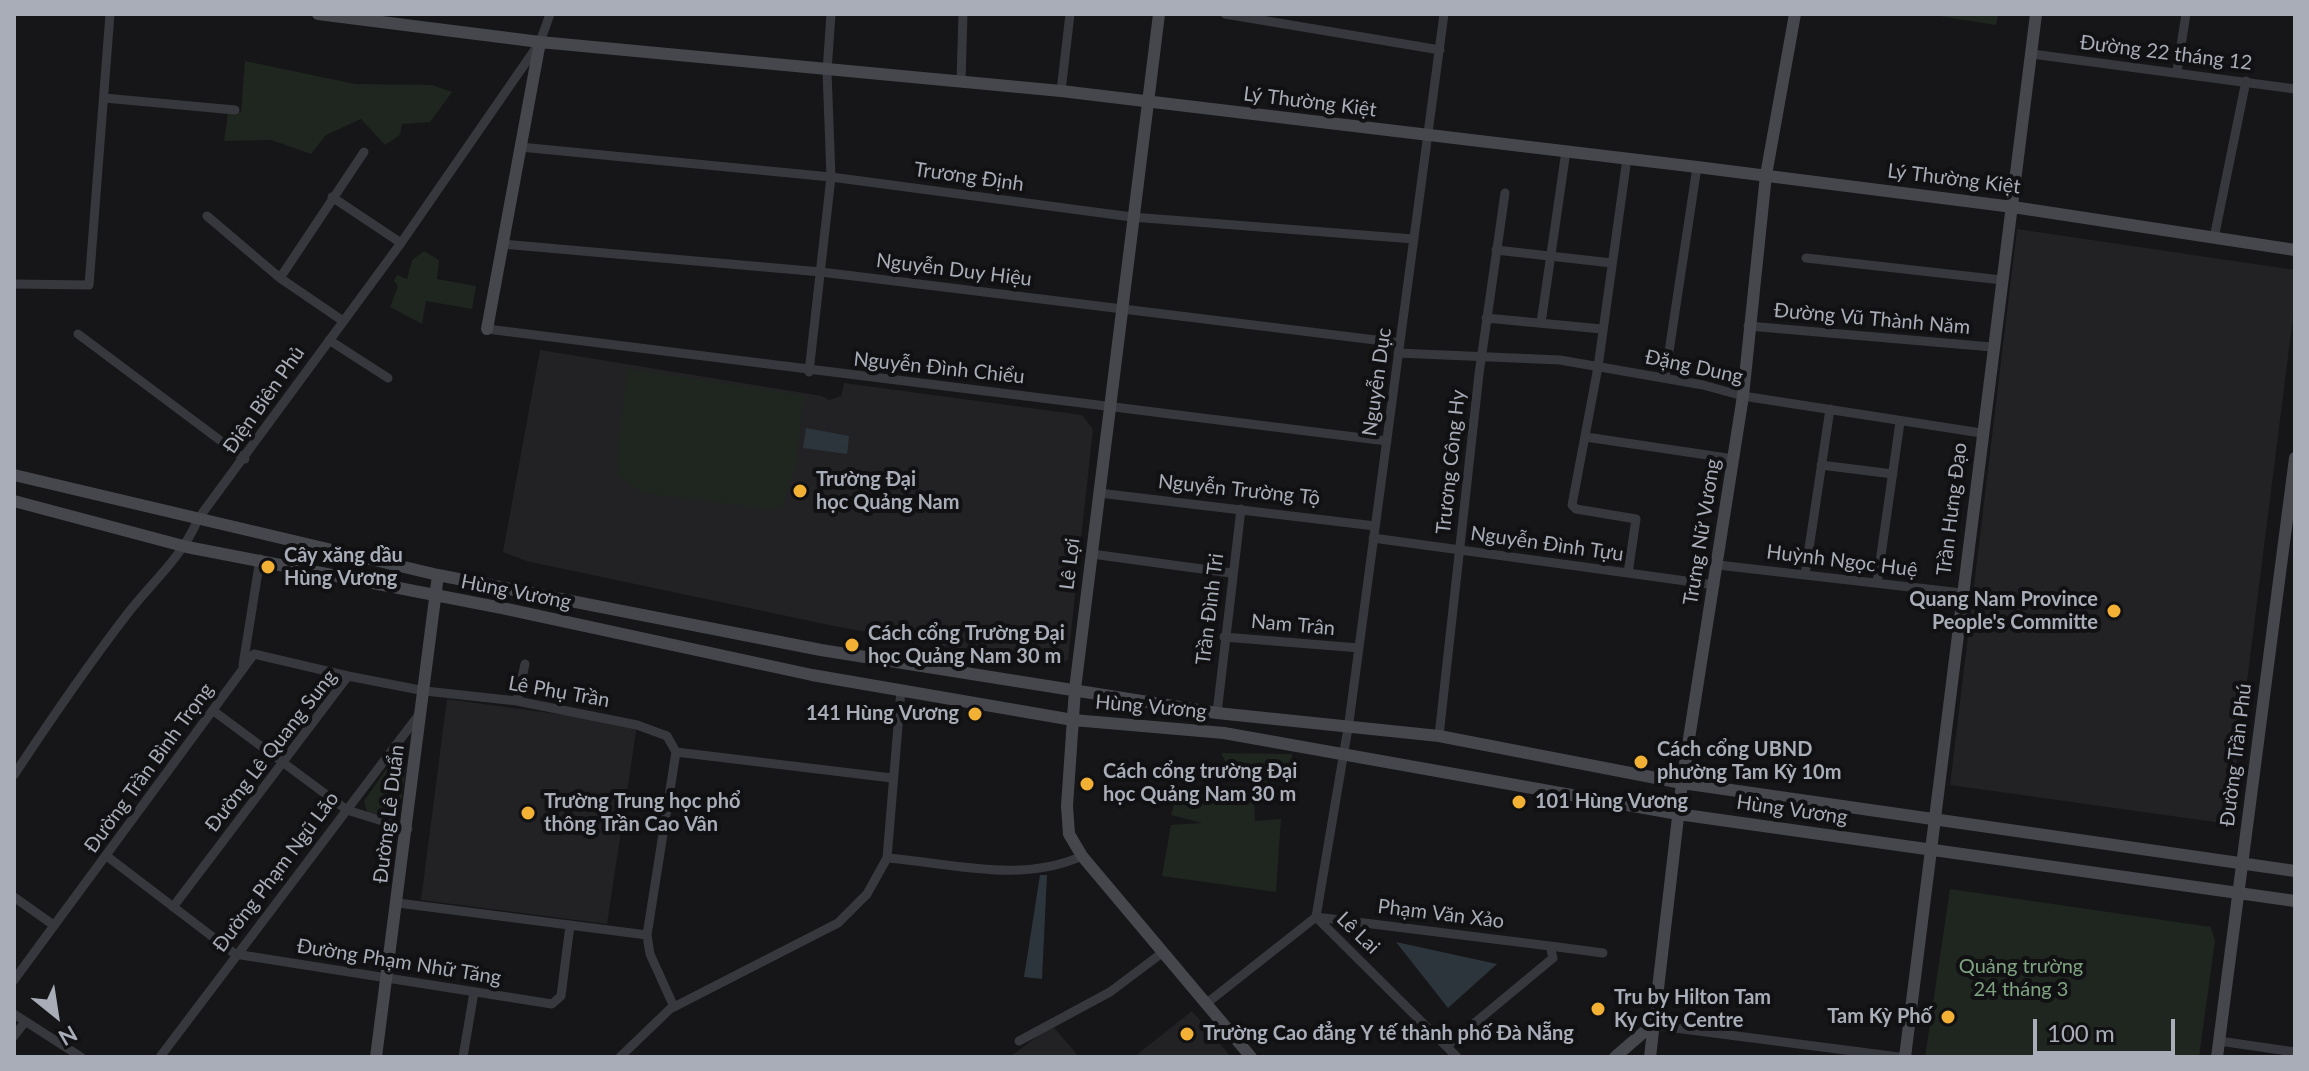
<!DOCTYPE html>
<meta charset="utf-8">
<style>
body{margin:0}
#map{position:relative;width:2309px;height:1071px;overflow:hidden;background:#161618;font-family:Lato,sans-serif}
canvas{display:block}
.frame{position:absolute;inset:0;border:16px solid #a8adb8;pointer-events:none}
.north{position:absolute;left:16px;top:975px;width:80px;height:80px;-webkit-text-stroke:6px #111113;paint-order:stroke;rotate:150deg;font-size:22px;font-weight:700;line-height:32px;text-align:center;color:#a8adb8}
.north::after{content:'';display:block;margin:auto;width:28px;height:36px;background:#a8adb8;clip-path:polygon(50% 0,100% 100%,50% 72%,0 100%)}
.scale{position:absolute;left:2033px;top:1019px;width:142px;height:36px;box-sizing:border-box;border:4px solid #a8adb8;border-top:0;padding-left:10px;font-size:24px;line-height:28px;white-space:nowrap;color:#a8adb8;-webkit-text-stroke:6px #111113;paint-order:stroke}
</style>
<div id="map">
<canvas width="2309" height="1071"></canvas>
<div class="frame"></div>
<div class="north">N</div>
<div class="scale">100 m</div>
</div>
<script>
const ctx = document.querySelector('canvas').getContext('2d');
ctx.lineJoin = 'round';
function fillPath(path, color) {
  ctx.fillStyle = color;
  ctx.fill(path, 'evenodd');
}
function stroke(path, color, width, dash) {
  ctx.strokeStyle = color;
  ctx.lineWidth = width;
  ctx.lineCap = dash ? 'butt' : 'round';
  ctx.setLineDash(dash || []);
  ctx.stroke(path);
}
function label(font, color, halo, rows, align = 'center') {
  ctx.font = font + ' Lato,sans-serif';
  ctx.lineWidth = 8;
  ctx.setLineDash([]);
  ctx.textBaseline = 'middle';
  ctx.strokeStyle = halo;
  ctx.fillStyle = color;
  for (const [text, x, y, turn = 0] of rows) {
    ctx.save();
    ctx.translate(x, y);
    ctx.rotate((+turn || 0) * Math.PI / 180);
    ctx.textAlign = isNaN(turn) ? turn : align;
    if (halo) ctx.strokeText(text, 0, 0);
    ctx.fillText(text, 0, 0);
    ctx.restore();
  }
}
const built = new Path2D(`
 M 2017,229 L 2295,270 L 2295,301 L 2229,824 L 1950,785 Z
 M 540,350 L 822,396 L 829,400 L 841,396 L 844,383 L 1082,415 L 1093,429 L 1068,660 L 1053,666 L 834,626 L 526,561 L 503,552 Z
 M 447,699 L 637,725 L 607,924 L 421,900 Z
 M 1192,1011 L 1231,1057 L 1134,1057 Z
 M 1052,1025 L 1079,1057 L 1010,1057 Z`);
const green = new Path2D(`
 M 1927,14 L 1998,14 L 1996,25 Z
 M 245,61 L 355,84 L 432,85 L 452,92 L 430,122 L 402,124 L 400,135 L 385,145 L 361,119 L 326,135 L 311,154 L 271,140 L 224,141 L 228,113 L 241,112 Z
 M 424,251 L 439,260 L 437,279 L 476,286 L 472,309 L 426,301 L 422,324 L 390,307 L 398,286 L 394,281 L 397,275 L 407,279 L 412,260 Z
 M 627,369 L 803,395 C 801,434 797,469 783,505 L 770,509 L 643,493 L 618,476 L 617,456 Z
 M 1221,753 L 1292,754 L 1291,769 L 1278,767 L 1273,785 L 1234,779 Z
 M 402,759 L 406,768 L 400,809 L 389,817 L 367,812 L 364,801 L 393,760 Z
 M 1209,789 L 1247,795 L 1254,801 L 1255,821 L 1281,819 L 1276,892 L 1162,876 L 1171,825 L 1202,823 L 1171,815 L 1177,794 Z
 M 1950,889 L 2211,927 L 2215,941 L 2199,1057 L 1925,1057 Z`);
const water = new Path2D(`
 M 806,428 L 849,436 L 847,454 L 803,448 Z
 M 1040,875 L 1047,875 L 1042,979 L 1024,977 Z
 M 1396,942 L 1497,964 L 1448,1008 Z`);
const street = new Path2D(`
 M 1225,14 L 1440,50
 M 1444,14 L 1349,722 L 1316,917 L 1457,1057
 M 2032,54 L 2295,89
 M 2177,71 L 2186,14
 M 961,81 L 963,14
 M 1061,91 L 1070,14
 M 104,98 L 235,110
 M 520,147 L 831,177 L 1132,217 L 1414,239
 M 1627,158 L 1598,367 L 1572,505 L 1576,509 L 1636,519 L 1628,573
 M 332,197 L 401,243
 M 207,216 L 280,278 L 343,321
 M 2214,238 L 2246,81
 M 502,244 L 821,272 L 1400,343
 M 1496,250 L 1612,263
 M 1806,258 L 2002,280
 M 280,278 L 364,152
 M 14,284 L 89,285 L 110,14
 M 1486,318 L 1602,329
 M 1541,323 L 1566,151
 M 1748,326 L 1992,347
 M 487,329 L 1387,441
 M 78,334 L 245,459
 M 329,340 L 388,378
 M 1398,353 L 1560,360 L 1703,385 L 1743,396 L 1981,433
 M 809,372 L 831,177 L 827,71 L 831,14
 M 1665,378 L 1697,167
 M 1586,437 L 1734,459
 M 1821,465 L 1893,474
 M 1099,493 L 1375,526
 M 1373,538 L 1715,585
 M 1092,554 L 1231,573
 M 1718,565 L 1962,593
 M 1805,575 L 1830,409
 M 1877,583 L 1900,422
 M 1224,637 L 1359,648
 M 243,665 L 260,559
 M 517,701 L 525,664
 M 215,712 L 347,810 L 408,829
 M 1217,713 L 1241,509
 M 1439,736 L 1479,374 L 1505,193
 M 676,752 L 892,778
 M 14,775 C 51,719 88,665 128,613 C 153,581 183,556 198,519 L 401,243 L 540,42 L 550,14
 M 108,857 L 235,954 L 552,1004 L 561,996 L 570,925
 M 887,858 C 951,863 1021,884 1082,856
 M 887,858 L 901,690
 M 14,897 L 52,924
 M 398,903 L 647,935
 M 173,907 L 348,676 L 425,691 L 517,701 L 637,725 L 667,736 L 676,752
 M 1550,946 L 1603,953
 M 14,980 L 254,654 L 348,676
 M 1207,1003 L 1316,917 L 1550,946 L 1553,958 L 1447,1046
 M 674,1007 L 650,954 L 647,935 L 676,752
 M 14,1014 L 81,1057
 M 1652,1025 L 1899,1057
 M 14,1036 L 25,1022
 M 1019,1041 L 1110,992 L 1162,953
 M 2219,1041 L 2295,1052
 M 160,1057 L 421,712
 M 463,1057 L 474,992
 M 620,1057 L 670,1009 L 838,923 L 867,894 L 887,858`);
const secondary = new Path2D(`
 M 318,14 L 540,42 L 1061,91 L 1697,167 L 2013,207 L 2295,250
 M 1159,14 L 1075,689 L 1067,806 L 1069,834 L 1082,856 L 1251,1057
 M 487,329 L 540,42
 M 14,475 L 438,575 L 821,650 L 1217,713 L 1439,736 L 1682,783 L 2295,871
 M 14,501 L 187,547 L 502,608 L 812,675 L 1073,720 L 1224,733 L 1678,814 L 2295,901
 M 376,1057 L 438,575
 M 1615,1057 L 1652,1025
 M 1650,1057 L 1682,783 L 1743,396 L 1766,175 L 1795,14
 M 1905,1057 L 2036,14
 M 2217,1057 L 2295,458`);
const markers = [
 [800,491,8,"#f2b134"],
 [268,567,8,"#f2b134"],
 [2114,611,8,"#f2b134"],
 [852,645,8,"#f2b134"],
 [975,714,8,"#f2b134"],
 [1641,762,8,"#f2b134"],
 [1087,784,8,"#f2b134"],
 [1519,802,8,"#f2b134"],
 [528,813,8,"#f2b134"],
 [1598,1009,8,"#f2b134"],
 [1948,1017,8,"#f2b134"],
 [1187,1034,8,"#f2b134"]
];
const streetNames = [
 ["Đường 22 tháng 12",2166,53,7],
 ["Lý Thường Kiệt",1310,102,7],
 ["Trương Định",969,177,8],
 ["Lý Thường Kiệt",1954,179,7],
 ["Nguyễn Duy Hiệu",954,270,7],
 ["Đường Vũ Thành Năm",1872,319,5],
 ["Đặng Dung",1694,367,12],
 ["Nguyễn Đình Chiểu",939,368,6],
 ["Nguyễn Dục",1377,382,-82],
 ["Điện Biên Phủ",264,400,-55],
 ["Trương Công Hy",1451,462,-84],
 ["Nguyễn Trường Tộ",1239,490,6],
 ["Trần Hưng Đạo",1952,509,-83],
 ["Trưng Nữ Vương",1702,532,-81],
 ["Nguyễn Đình Tựu",1547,544,8],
 ["Huỳnh Ngọc Huệ",1842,561,7],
 ["Lê Lợi",1070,564,-83],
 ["Hùng Vương",516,592,11],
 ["Trần Đình Tri",1210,609,-83],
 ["Nam Trân",1293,625,5],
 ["Lê Phụ Trần",559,692,10],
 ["Hùng Vương",1151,707,5],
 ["Đường Lê Quang Sung",271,751,-52],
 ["Đường Trần Phú",2236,755,-83],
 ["Đường Trần Bình Trọng",149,768,-54],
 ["Hùng Vương",1792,810,8],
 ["Đường Lê Duẩn",389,814,-83],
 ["Đường Phạm Ngũ Lão",276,872,-53],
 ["Phạm Văn Xảo",1441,914,7],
 ["Lê Lai",1358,933,44],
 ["Đường Phạm Nhữ Tăng",399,962,9]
];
const poiNames = [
 ["Trường Đại",816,480],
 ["học Quảng Nam",816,503],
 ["Cây xăng dầu",284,556],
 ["Hùng Vương",284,579],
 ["Quang Nam Province",2098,600,"right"],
 ["People's Committe",2098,623,"right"],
 ["Cách cổng Trường Đại",868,634],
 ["học Quảng Nam 30 m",868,657],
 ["141 Hùng Vương",959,714,"right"],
 ["Cách cổng UBND",1657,750],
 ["phường Tam Kỳ 10m",1657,773],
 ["Cách cổng trường Đại",1103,772],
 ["học Quảng Nam 30 m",1103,795],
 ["Trường Trung học phổ",544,802],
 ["thông Trần Cao Vân",544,825],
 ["101 Hùng Vương",1535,802],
 ["Tru by Hilton Tam",1614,998],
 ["Ky City Centre",1614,1021],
 ["Tam Kỳ Phố",1932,1017,"right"],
 ["Trường Cao đẳng Y tế thành phố Đà Nẵng",1203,1034]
];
const parkNames = [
 ["Quảng trường",2021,967],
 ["24 tháng 3",2021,990]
];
fillPath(built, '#222225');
fillPath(green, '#1e261f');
fillPath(water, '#2c353c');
stroke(street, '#37383d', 9);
stroke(secondary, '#45474d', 12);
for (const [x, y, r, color] of markers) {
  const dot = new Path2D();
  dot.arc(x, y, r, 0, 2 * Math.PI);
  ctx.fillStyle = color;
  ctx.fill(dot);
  stroke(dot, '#111113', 3);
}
label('20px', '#a8adb8', '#111113', streetNames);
label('bold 20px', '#a8adb8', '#111113', poiNames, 'left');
label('20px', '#7fa381', '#111113', parkNames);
</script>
